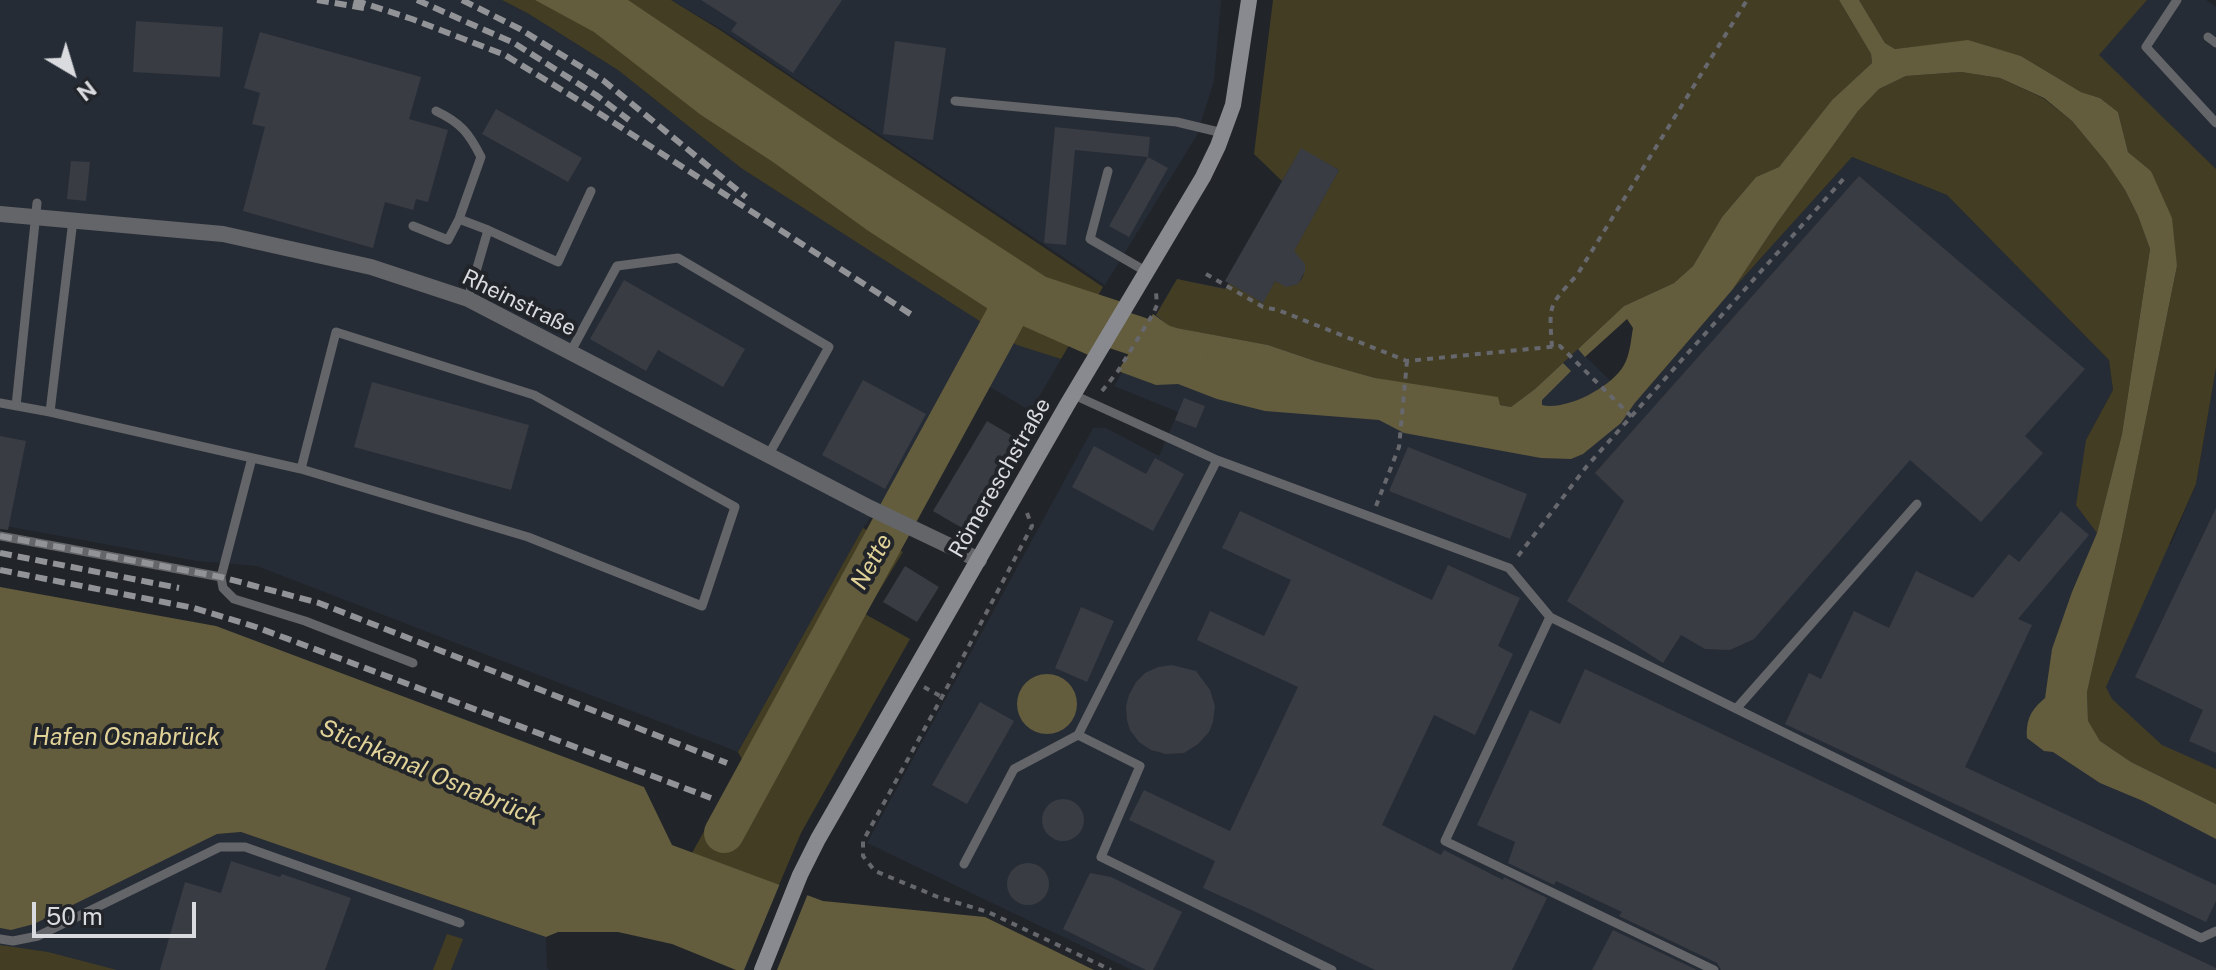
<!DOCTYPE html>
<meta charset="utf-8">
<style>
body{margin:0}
#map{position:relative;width:2216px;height:970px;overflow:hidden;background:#212429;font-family:"Public Sans",sans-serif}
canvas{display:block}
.north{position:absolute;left:32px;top:32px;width:80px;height:80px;-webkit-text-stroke:6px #212429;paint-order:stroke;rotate:142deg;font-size:22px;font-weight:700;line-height:32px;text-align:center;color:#d9dbde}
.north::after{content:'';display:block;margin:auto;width:28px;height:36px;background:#d9dbde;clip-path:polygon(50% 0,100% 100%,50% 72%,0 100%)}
.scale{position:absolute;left:32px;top:902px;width:164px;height:36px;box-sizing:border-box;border:4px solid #d9dbde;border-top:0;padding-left:10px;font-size:24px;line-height:28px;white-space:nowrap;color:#d9dbde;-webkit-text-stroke:6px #212429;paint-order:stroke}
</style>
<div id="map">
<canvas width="2216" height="970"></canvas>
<div class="north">N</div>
<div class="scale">50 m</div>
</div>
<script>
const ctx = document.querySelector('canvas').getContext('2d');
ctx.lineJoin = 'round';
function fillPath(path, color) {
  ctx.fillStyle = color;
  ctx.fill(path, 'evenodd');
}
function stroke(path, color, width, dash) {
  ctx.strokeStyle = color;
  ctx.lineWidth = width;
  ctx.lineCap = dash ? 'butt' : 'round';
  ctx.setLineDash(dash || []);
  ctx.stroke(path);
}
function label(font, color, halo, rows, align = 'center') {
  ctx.font = font + ' "Public Sans",sans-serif';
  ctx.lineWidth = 8;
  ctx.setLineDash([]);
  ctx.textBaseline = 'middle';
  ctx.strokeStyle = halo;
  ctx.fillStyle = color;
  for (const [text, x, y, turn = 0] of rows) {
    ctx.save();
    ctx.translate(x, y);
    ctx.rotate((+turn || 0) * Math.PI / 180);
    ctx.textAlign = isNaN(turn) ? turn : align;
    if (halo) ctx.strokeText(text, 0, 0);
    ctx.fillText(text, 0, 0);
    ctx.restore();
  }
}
const built = new Path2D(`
 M 0,0 L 502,0 L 529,14 L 618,70 L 741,168 L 1017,344 L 1061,359 L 1031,411 L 957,368 L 890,491 L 863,528 L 738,752 L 257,566 L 197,561 L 0,525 Z
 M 671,0 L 1221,0 L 1214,81 L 1197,135 L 1105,285 L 721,29 Z
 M 2147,0 L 2206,0 L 2216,7 L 2216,169 L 2098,55 Z
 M 1301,148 L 1551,301 L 1578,349 L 1634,404 L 1733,289 L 1852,157 L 1947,195 L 2109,360 L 2113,390 L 2086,440 L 2098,533 L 2171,544 L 2196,484 L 2216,368 L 2216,970 L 1132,970 L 867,843 L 1093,428 L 1106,428 L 1159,456 L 1178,412 L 1114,386 L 1177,279 L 1225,288 L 1228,283 L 1225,281 Z
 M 241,832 L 546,937 L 547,968 L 550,970 L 0,970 L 0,928 L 11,930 L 217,834 Z`);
const green = new Path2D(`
 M 502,0 L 671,0 L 720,30 L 1103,287 L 1061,359 L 1017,345 L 741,168 L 618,70 L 529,14 Z
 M 1273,0 L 1839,0 L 1871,54 L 1872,63 L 1832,100 L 1779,167 L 1756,177 L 1722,217 L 1693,266 L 1674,283 L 1624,306 L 1535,389 L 1511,407 L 1375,378 L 1315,361 L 1268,345 L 1170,327 L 1156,315 L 1177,279 L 1225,289 L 1229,283 L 1263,302 L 1275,281 C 1293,291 1305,284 1305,264 L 1292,254 L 1339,170 L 1301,149 L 1282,181 L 1254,154 Z
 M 1859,0 L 2147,0 L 2099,55 L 2216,169 L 2216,368 L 2196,484 L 2106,687 L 2112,699 L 2162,745 L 2216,769 L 2216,804 L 2131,762 L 2100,741 L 2088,722 L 2087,692 L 2122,537 L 2177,266 L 2151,171 L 2128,152 L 2118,112 L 2100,98 L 2081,92 L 2021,56 L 1968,41 L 1895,49 L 1885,43 Z
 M 1961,72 L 2000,78 L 2043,98 L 2072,121 L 2106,162 L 2125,190 L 2138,216 L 2150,249 L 2122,434 L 2097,533 L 2076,505 L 2086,440 L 2113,390 L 2109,360 L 1947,195 L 1852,157 L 1733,289 L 1777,223 L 1858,111 L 1879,89 L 1906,76 Z
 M 863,528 L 903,552 L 865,614 L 910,639 L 801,833 L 779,885 L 692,853 L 743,761 L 738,752 Z
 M 447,934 L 463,939 L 451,970 L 433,970 Z
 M 0,945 L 48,952 L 117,970 L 0,970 Z`);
const water = new Path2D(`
 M 535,0 L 628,0 L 834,139 L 1046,277 L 1128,304 L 1095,358 L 996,314 L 867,230 L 773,162 L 701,115 L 594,32 Z
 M 1839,0 L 1859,0 L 1885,43 L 1895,49 L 1968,40 L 2021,56 L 2081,92 L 2100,98 L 2118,112 L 2128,152 L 2151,171 L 2172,218 L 2177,266 L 2122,537 L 2087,692 L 2088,721 L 2100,741 L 2131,762 L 2216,804 L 2216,839 L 2143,801 L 2100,783 L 2053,752 L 2044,751 L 2027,738 C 2026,719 2031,710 2045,698 L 2052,649 L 2072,592 L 2097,533 L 2122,434 L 2150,249 L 2138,216 L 2125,190 L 2106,162 L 2072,121 L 2044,98 L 2000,78 L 1961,72 L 1906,76 L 1879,89 L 1858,111 L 1777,223 L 1733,289 L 1634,404 L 1621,423 L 1583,454 L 1571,459 L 1541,458 L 1404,433 L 1379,420 L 1265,411 L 1217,399 L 1178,384 L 1156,385 L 1118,371 L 1153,314 L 1171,327 L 1268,345 L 1315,361 L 1375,378 L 1498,397 L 1500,405 L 1511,407 L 1535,389 L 1563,363 L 1571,371 L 1542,400 L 1542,405 C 1566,411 1612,387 1624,365 C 1630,355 1631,339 1633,328 L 1627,319 L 1585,357 L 1578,349 L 1624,306 L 1674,283 L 1693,266 L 1722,217 L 1756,177 L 1779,167 L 1832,100 L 1872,63 L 1871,54 Z
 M 0,587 L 216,626 L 644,787 L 672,845 L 823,901 L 985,917 L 1094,970 L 736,970 L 672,944 L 618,932 L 558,932 L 546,937 L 241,832 L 217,834 L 34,924 L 11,930 L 0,928 Z
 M1017 704a30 30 0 1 1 60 0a30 30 0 1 1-60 0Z`);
const pier = new Path2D(`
 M 781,881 L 809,891 L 777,970 L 744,970 Z`);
const river = new Path2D(`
 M 1070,314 L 1188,353
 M 724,833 L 1019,292`);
const building = new Path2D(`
 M 701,0 L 842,0 L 793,73 L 731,31 L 737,23 Z
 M 136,21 L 223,27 L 220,77 L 133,72 Z
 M 260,32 L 421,77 L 409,119 L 448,130 L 428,202 L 416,199 L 413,210 L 385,202 L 373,248 L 243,211 L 265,127 L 252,124 L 260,93 L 244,88 Z
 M 895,41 L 946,48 L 933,140 L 883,134 Z
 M 496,109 L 582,158 L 568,182 L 482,134 Z
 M 1055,127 L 1150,137 L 1148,157 L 1075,150 L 1066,245 L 1044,243 Z
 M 1301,148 L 1339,170 L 1294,251 L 1305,264 L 1305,271 L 1298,284 L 1286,287 L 1275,281 L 1263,303 L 1225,281 Z
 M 1148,157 L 1168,168 L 1129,237 L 1109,226 Z
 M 71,161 L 90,162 L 86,201 L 67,199 Z
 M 1859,176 L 2085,369 L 2025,436 L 2043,453 L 1981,522 L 1910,460 L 1754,639 L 1730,650 L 1705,649 L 1681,635 L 1663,663 L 1567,601 L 1624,501 L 1595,473 Z
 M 624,280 L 745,349 L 723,387 L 658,350 L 646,371 L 590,339 Z
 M 863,380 L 926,414 L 885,489 L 822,455 Z
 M 372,382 L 529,425 L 511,490 L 354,447 Z
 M 1184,398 L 1205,406 L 1196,428 L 1175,420 Z
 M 987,421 L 1021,441 L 967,531 L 933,511 Z
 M 0,436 L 26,441 L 8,530 L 0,529 Z
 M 1094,446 L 1146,474 L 1155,458 L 1184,474 L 1153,531 L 1072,487 Z
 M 1408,447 L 1527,494 L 1510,539 L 1389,491 Z
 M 2216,508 L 2216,753 L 2189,741 L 2203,710 L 2135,677 Z
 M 1240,511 L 1432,600 L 1448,565 L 1520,598 L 1498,646 L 1513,654 L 1475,735 L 1434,715 L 1382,825 L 1441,855 L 1444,850 L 1503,880 L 1504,877 L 1547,898 L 1512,970 L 1375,970 L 1258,913 L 1203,888 L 1215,861 L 1129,820 L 1144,790 L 1230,831 L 1298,687 L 1197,640 L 1210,611 L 1264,636 L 1291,580 L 1222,548 Z
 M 2061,511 L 2089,535 L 2018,619 L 2032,625 L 1965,767 L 2216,885 L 2216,901 L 2206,922 L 1785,724 L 1809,673 L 1821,679 L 1854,611 L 1889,628 L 1916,571 L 1973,598 L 2009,554 L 2019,562 Z
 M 905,566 L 939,587 L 917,622 L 883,602 Z
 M 1081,607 L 1114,621 L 1087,682 L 1055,668 Z
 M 1172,665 L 1196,671 L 1210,690 L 1215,706 L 1213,722 L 1209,732 L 1198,744 L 1184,753 L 1166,754 L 1151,750 L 1139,742 L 1130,730 L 1127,720 L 1126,706 L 1129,695 L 1136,682 L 1145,673 L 1158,667 Z
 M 1585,669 L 2216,968 L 2216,970 L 1721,970 L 1717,963 L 1619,916 L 1622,912 L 1556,881 L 1554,885 L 1508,863 L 1515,842 L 1477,825 L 1530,710 L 1560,724 Z
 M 980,702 L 1014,721 L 967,804 L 932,785 Z
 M1042 820a21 21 0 1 1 42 0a21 21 0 1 1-42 0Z
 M 231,861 L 280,877 L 282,874 L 351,898 L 325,970 L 160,970 L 185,882 L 221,893 Z
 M1007 884a21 21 0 1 1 42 0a21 21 0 1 1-42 0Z
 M 1090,873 L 1111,877 L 1182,912 L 1153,970 L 1146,970 L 1063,929 Z
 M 1613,930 L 1697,970 L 1592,970 Z`);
const path = new Path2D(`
 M 1206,274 L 1263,307 L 1278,310 L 1407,361 L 1560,346 L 1632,417
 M 1552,347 C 1549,304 1548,307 1577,275 L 1747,0
 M 1102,391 L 1118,371 L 1153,314 L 1157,305 L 1156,292
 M 1376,506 L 1399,447 L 1407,361
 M 1027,513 L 1032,526 L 942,697 L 863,841 L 863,856 L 875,871 L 938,897 L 988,912 L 1111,970
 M 1518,556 L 1587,466 L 1847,175
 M 924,687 L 942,697`);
const lane = new Path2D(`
 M 2177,0 L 2146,47 L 2216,123
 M 2208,37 L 2216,43
 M 955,101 L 1177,122 L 1223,133
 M 436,111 C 461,123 469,133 481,157 L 459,219 L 488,230
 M 1108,171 L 1090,239 L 1147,272
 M 413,226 L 448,240 L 459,219
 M 468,299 L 488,230 L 558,262 L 591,191
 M 570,353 L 617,266 L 678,258 L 829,347 L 769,454
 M 1074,395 L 1217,460 L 1509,568 L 1550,617 L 2201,938 L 2216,931
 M 0,403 L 50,412 L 301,469 L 528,537 L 702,606 L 735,507 L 534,395 L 336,332 L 301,469
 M 16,406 L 37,203
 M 50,412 L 73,220
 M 252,458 L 221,577 L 223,588 L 234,599 L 305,621 L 413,663
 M 1217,460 L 1078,735 L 1140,766 L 1101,857 L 1332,970
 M 0,536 L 221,577
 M 1550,617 L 1445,841 L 1714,970
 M 1736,709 L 1917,504
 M 964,864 L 1014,769 L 1078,735
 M 0,939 L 13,941 L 38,936 L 220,847 L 245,847 L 460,923`);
const street = new Path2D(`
 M 0,214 L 223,234 L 371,267 L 468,299 L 870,508 L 979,560`);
const secondary = new Path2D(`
 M 762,970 L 800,875 L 818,839 L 1067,405 L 1203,177 L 1218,146 L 1233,105 L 1249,0`);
const rail = new Path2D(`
 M 317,0 L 364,8
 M 354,0 L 412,19 L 505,55 L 588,106 L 915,317
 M 417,0 L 514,43 L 596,95 L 629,120
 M 462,0 L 520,29 L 604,81 L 746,197
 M 0,536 L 221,577 L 319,603 L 727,763
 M 0,553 L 179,588
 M 0,570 L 194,608 L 256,627 L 711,798`);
const streetNames = [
 ["Rheinstraße",519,303,26],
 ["Römereschstraße",1000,478,-60]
];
const waterNames = [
 ["Nette",872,562,-61],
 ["Hafen Osnabrück",126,738],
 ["Stichkanal Osnabrück",430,773,23]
];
fillPath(built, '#262c36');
fillPath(green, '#433d23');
fillPath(water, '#635c3d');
fillPath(pier, '#212429');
stroke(river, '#635c3d', 40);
fillPath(building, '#393c42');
stroke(path, '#66686d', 4, [6, 6]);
stroke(lane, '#646568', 9);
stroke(street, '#646568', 16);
stroke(secondary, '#888a8f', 16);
stroke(rail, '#919397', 6, [12, 6]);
label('22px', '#d9dbde', '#212429', streetNames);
label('italic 24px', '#e1d298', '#212429', waterNames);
</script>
